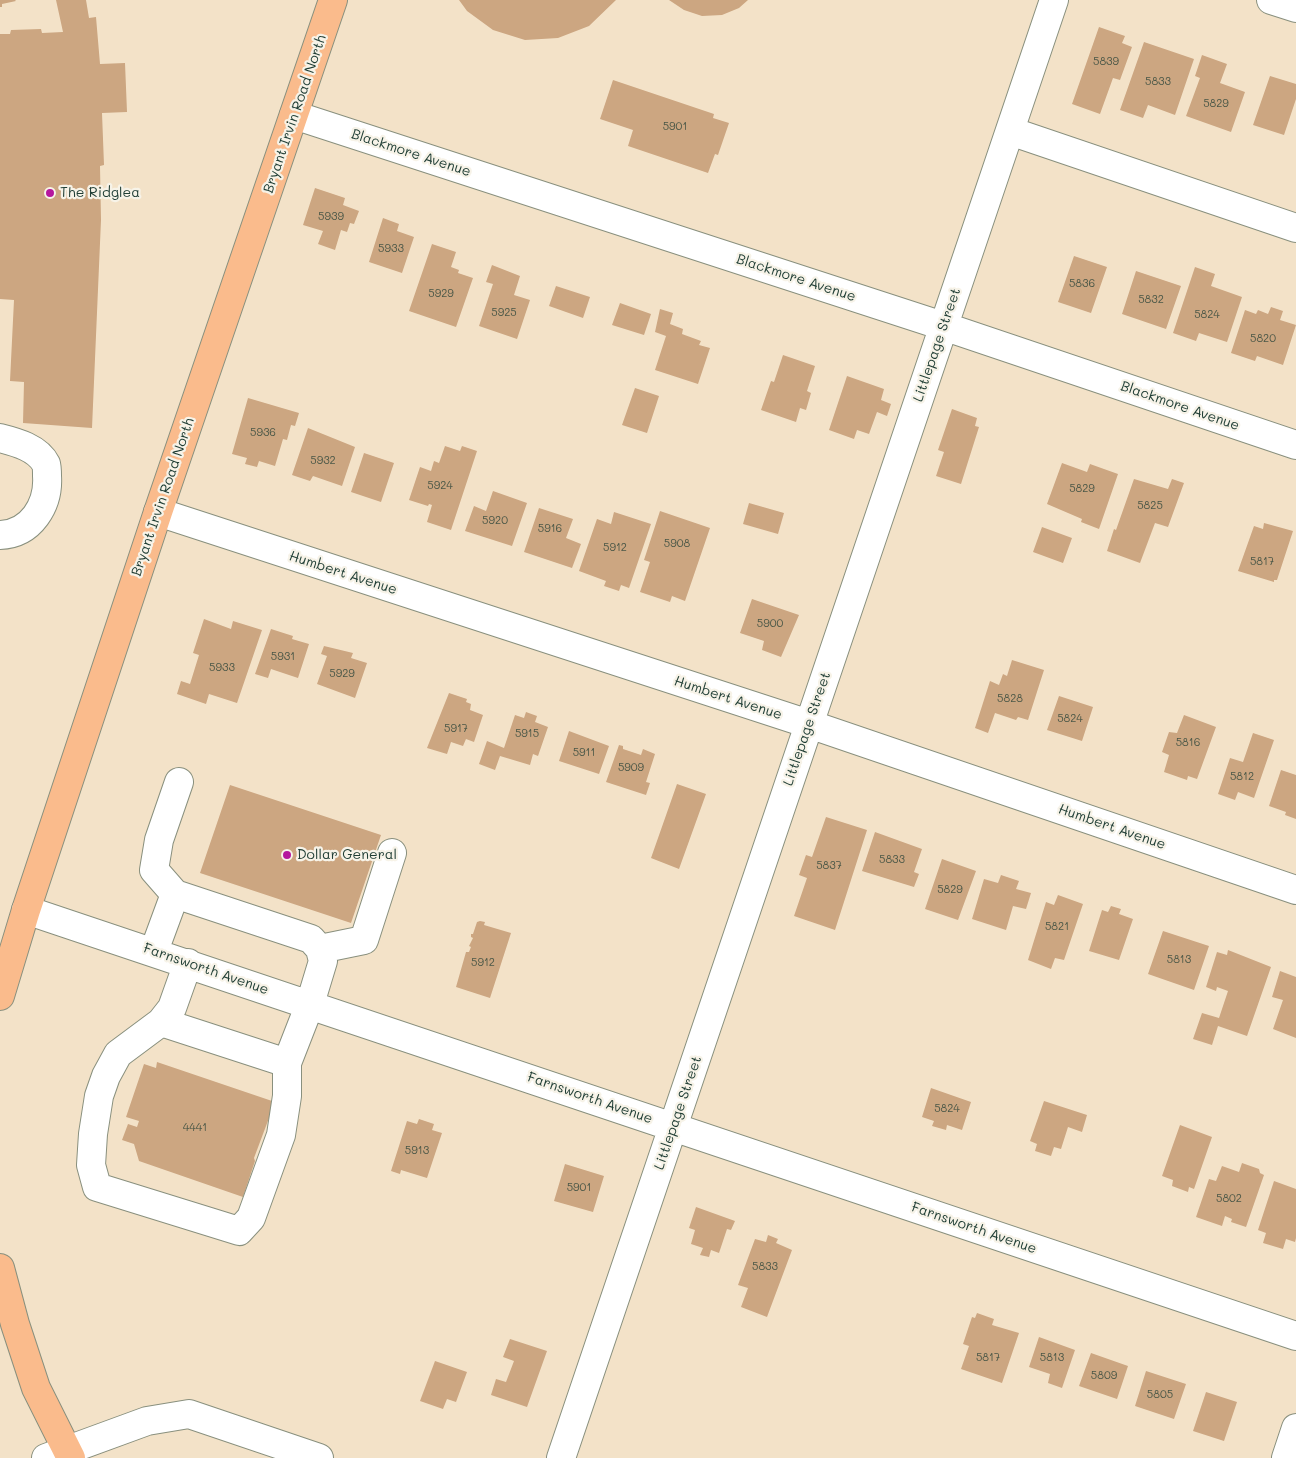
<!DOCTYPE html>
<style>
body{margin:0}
canvas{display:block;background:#f3e2c8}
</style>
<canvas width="1296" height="1458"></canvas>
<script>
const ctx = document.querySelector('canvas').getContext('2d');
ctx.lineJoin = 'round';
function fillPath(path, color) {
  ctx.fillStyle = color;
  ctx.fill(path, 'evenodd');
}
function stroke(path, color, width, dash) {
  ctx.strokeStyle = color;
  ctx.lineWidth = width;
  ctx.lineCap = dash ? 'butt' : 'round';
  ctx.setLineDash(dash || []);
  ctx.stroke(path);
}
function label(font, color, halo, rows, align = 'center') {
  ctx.font = font + ' Mali,sans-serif';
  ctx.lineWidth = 4.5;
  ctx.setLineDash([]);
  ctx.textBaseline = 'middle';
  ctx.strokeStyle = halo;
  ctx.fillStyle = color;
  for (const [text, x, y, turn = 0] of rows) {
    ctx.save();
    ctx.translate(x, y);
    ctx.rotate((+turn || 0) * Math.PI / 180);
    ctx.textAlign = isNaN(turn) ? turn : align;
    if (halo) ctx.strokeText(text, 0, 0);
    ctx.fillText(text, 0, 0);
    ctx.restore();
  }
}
const building = new Path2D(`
 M 0,0 L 15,0 L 16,1 L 2,4 L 2,7 L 0,7 Z
 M 56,0 L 86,0 L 89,18 L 96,17 L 100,64 L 125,63 L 127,112 L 102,113 L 104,165 L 100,166 L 101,220 L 92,428 L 23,423 L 24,382 L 10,381 L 14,300 L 0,299 L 0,34 L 10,34 L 11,30 L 41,29 L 42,33 L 63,32 Z
 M 459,0 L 616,0 L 589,26 L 558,38 L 525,40 L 493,30 L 467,11 Z
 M 669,0 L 748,0 L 739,8 L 722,15 L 702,16 L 684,10 Z
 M 1099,27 L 1125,36 L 1122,43 L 1132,47 L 1120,80 L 1113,78 L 1100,114 L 1072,104 Z
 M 1144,42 L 1194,59 L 1175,115 L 1148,105 L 1143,118 L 1120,110 Z
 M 1202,55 L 1227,64 L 1220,83 L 1245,92 L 1231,132 L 1186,116 L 1200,78 L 1195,76 Z
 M 1270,76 L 1296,84 L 1296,99 L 1284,135 L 1253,125 Z
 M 613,80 L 714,114 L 713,118 L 729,123 L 718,155 L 715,154 L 708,173 L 628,146 L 633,130 L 600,119 Z
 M 315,188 L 345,198 L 343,205 L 359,211 L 354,224 L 350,223 L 347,232 L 341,230 L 335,250 L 318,244 L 323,231 L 303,225 Z
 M 383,218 L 399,224 L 397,231 L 414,237 L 402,273 L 369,262 Z
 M 432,244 L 456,252 L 451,267 L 459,270 L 458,273 L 473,278 L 456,327 L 409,311 Z
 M 1074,256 L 1107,267 L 1091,313 L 1058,302 Z
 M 492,265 L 520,276 L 514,295 L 530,300 L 517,339 L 479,326 L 493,284 L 486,282 Z
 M 1195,267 L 1215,274 L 1211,286 L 1242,297 L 1227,342 L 1199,333 L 1196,341 L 1173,333 Z
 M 1136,271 L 1181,286 L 1166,329 L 1122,314 Z
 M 556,286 L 590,297 L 583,318 L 549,306 Z
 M 620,303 L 651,314 L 644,335 L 612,325 Z
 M 1271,307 L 1283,311 L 1280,320 L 1296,325 L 1283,365 L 1257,356 L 1255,361 L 1231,353 L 1245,310 L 1256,314 L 1258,310 L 1268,314 Z
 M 660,309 L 673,313 L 670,324 L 683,329 L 682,334 L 701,341 L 699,345 L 710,348 L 698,384 L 655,370 L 666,336 L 655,332 Z
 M 783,355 L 815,366 L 807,391 L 811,393 L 806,410 L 800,408 L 796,422 L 761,410 L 771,381 L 774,382 Z
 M 847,376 L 884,389 L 881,400 L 891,404 L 887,416 L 877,412 L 869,434 L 857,430 L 854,439 L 829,430 Z
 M 635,388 L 659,396 L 647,433 L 622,425 Z
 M 248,398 L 299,413 L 295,426 L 291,425 L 287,440 L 283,439 L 275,466 L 259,461 L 257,467 L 245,464 L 247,458 L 232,454 Z
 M 952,409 L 977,418 L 975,426 L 979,427 L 961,484 L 936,476 L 944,452 L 938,450 Z
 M 308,428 L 355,447 L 342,486 L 313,476 L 310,481 L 292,475 Z
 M 445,446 L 460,451 L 462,446 L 477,451 L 451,530 L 427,522 L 432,505 L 429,504 L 428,506 L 409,500 L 420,467 L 431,471 L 434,461 L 439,463 Z
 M 364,453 L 394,463 L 381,502 L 351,492 Z
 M 1062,463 L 1087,472 L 1090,464 L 1118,474 L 1099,529 L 1081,522 L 1082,519 L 1047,504 Z
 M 1134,479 L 1168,489 L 1172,479 L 1184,483 L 1168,527 L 1155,523 L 1140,563 L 1107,551 L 1114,529 L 1116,530 Z
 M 493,491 L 527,503 L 512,546 L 465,531 L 474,506 L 486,511 Z
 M 749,503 L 784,513 L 778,534 L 743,524 Z
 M 539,508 L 573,519 L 566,538 L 581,544 L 572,568 L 524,552 Z
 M 660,511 L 710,528 L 685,601 L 672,596 L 670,602 L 640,592 L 650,562 L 644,560 Z
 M 614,512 L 651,524 L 629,588 L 621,585 L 619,591 L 604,586 L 606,581 L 579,571 L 597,519 L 611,524 Z
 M 1264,523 L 1293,531 L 1277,580 L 1274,580 L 1274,582 L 1238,571 L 1254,526 L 1263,529 Z
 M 1042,527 L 1072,538 L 1063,563 L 1033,552 Z
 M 752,599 L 799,615 L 781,657 L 762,650 L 764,641 L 740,633 Z
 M 204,619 L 231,629 L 233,621 L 262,630 L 237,703 L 209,694 L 206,704 L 177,694 L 181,681 L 190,684 L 199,655 L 193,653 Z
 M 271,629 L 293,636 L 292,639 L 309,644 L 298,678 L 271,669 L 268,678 L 255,674 Z
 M 324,646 L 353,653 L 351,658 L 367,663 L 355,698 L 317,684 L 327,656 L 321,654 Z
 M 1012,660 L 1044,670 L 1028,720 L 1018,717 L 1016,720 L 995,713 L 988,733 L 975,728 L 990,681 L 999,685 L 1003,674 L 1007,676 Z
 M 449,693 L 467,699 L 466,702 L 471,704 L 470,710 L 483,715 L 474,742 L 466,739 L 463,746 L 451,742 L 447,754 L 427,748 Z
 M 1059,696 L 1093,707 L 1082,741 L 1047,730 Z
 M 526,712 L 537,716 L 535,722 L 548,727 L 538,756 L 533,754 L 530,765 L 500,756 L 495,770 L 479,764 L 487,741 L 504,748 L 515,715 L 524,718 Z
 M 1184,715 L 1216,727 L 1197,779 L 1188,776 L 1187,780 L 1164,772 L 1169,755 L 1162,752 L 1169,732 L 1177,733 Z
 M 569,731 L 609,746 L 599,774 L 559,761 Z
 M 1253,733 L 1274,740 L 1254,798 L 1238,792 L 1235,800 L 1218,794 L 1230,758 L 1243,762 Z
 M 619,745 L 623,746 L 623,749 L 641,755 L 643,749 L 655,754 L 646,782 L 650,783 L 646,795 L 606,782 Z
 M 1281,770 L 1296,775 L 1296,819 L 1285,815 L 1286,812 L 1269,806 Z
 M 677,784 L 706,794 L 679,869 L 651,858 Z
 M 230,785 L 381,835 L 351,923 L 200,873 Z
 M 826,817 L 867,830 L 835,930 L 794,916 L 807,878 L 799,875 L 806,855 L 812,857 Z
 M 875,832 L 922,849 L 914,872 L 919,874 L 914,887 L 862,871 Z
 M 942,859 L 976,871 L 958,920 L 925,909 Z
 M 1001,875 L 1019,881 L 1016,889 L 1031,893 L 1026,909 L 1013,906 L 1006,930 L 972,919 L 984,879 L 998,883 Z
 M 1058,895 L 1083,904 L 1064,960 L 1055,958 L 1051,969 L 1028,960 L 1046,902 L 1054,905 Z
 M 1111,906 L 1121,909 L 1119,914 L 1133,919 L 1119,960 L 1089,951 L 1102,910 L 1108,912 Z
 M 480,921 L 485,922 L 484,925 L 511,933 L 490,998 L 456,987 L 466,952 L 469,952 L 471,947 L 469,946 L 473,938 L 471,937 L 471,934 L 473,934 L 477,922 Z
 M 1163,931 L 1209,946 L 1194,990 L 1148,974 Z
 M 1228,950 L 1271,967 L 1247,1036 L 1218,1026 L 1212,1045 L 1193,1039 L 1202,1013 L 1219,1018 L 1228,991 L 1217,987 L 1216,991 L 1206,987 L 1217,952 L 1227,955 Z
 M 1280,971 L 1296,977 L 1296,1038 L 1273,1029 L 1283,1000 L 1272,997 Z
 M 157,1062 L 275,1102 L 254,1158 L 255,1161 L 243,1197 L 139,1161 L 134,1144 L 122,1140 L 128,1124 L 137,1127 L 139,1121 L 126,1117 L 144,1064 L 156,1068 Z
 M 931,1088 L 971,1102 L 962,1130 L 947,1125 L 946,1130 L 932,1126 L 934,1121 L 922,1117 Z
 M 1044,1101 L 1087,1115 L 1082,1132 L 1068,1127 L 1061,1149 L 1054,1147 L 1051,1156 L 1035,1151 L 1037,1144 L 1030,1141 Z
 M 419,1119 L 434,1124 L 432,1130 L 442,1133 L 427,1178 L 401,1170 L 400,1174 L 391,1171 L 407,1121 L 417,1124 Z
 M 1180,1125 L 1212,1137 L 1194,1189 L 1189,1187 L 1188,1192 L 1172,1186 L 1173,1180 L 1162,1176 Z
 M 1242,1163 L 1259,1169 L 1260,1173 L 1264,1175 L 1246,1227 L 1231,1222 L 1232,1219 L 1225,1216 L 1222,1226 L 1196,1217 L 1209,1179 L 1216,1181 L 1222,1166 L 1239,1172 Z
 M 565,1164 L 604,1176 L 593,1212 L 554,1201 Z
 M 1274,1181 L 1296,1189 L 1296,1238 L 1295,1242 L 1286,1239 L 1283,1249 L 1263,1243 L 1266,1233 L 1258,1230 Z
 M 696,1207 L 735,1221 L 731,1230 L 727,1229 L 719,1253 L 711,1250 L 709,1257 L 700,1255 L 703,1248 L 691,1244 L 695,1230 L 689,1228 Z
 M 768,1235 L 778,1239 L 776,1243 L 792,1250 L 767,1317 L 741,1307 L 748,1288 L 738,1285 L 755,1239 L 766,1242 Z
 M 977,1313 L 994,1319 L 992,1325 L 1019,1333 L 1002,1383 L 961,1369 L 969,1346 L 963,1344 L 972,1317 L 975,1318 Z
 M 1039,1337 L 1075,1350 L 1062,1388 L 1048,1383 L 1050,1374 L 1029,1367 Z
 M 510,1339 L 547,1351 L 527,1407 L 491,1395 L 496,1379 L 506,1382 L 514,1361 L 503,1357 Z
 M 1091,1353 L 1128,1366 L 1117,1399 L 1079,1386 Z
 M 435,1361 L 467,1372 L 456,1402 L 447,1399 L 443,1409 L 420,1401 Z
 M 1146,1371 L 1186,1384 L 1174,1419 L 1135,1406 Z
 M 1206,1392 L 1237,1402 L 1224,1441 L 1193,1431 Z`);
const minor = new Path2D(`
 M 1271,0 L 1296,8
 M 294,115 L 943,326 L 1296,445
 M 1010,131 L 1296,228
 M 0,438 C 16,442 38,448 46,464 C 47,467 47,472 47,476 C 49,505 31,534 0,535
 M 158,512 L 809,724 L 1296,890
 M 175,894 L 154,870 L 159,840 L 179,782
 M 26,910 L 1296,1336
 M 320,949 L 364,940 L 392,853
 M 154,951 L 175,894 L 311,939 L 320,949 L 323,961 L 310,1004 L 287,1063 L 287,1096 L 281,1135 L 251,1218 L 239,1231 L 97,1187 L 91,1165 L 93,1134 L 99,1096 L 106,1076 L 118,1054 L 161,1022 L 172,1008 L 188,963
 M 161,1022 L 287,1063
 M 46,1458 L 147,1421 L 189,1414 L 319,1458
 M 561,1458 L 1054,0
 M 1286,1458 L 1296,1428`);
const major = new Path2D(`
 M 0,996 L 26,910 L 158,512 L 333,0
 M 0,1268 L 15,1324 L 36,1388 L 71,1458`);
const markers = [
 [50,193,5,"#b5179e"],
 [287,855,5,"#b5179e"]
];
const numberNames = [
 ["5839",1106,62],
 ["5833",1158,82],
 ["5829",1216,104],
 ["5901",675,127],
 ["5939",331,217],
 ["5933",391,249],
 ["5836",1082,284],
 ["5929",441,294],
 ["5832",1151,300],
 ["5925",504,313],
 ["5824",1207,315],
 ["5820",1263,339],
 ["5936",263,433],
 ["5932",323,461],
 ["5924",440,486],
 ["5829",1082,489],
 ["5825",1150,506],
 ["5920",495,521],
 ["5916",550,529],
 ["5908",677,544],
 ["5912",615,548],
 ["5817",1262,562],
 ["5900",770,624],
 ["5931",283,657],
 ["5933",222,668],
 ["5929",342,674],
 ["5828",1010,699],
 ["5824",1070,719],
 ["5917",456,729],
 ["5915",527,734],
 ["5816",1188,743],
 ["5911",584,753],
 ["5909",631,768],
 ["5812",1242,777],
 ["5833",892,860],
 ["5837",829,866],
 ["5829",950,890],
 ["5821",1057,927],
 ["5813",1179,960],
 ["5912",483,963],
 ["5824",947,1109],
 ["4441",195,1128],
 ["5913",417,1151],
 ["5901",579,1188],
 ["5802",1229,1199],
 ["5833",765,1267],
 ["5817",988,1358],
 ["5813",1052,1358],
 ["5809",1104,1376],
 ["5805",1160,1395]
];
const streetNames = [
 ["Bryant Irvin Road North",295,114,-71],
 ["Blackmore Avenue",411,153,18],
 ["Blackmore Avenue",796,278,18],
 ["Littlepage Street",937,345,-71],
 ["Blackmore Avenue",1180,406,19],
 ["Bryant Irvin Road North",163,497,-71],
 ["Humbert Avenue",343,573,18],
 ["Humbert Avenue",728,698,18],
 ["Littlepage Street",807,729,-71],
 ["Humbert Avenue",1112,827,19],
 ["Farnsworth Avenue",206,969,19],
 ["Farnsworth Avenue",590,1098,19],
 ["Littlepage Street",678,1113,-71],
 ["Farnsworth Avenue",974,1228,19]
];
const poiNames = [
 ["The Ridglea",60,193],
 ["Dollar General",297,855]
];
fillPath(building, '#cca681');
stroke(minor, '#89907e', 30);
stroke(major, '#89907e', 30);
stroke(minor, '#fff', 28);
stroke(major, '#fabb8c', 28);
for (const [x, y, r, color] of markers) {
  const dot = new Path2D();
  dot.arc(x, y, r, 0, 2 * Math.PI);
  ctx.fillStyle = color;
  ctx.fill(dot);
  stroke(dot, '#f7f3e8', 2);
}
label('11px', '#4a5747', null, numberNames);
label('14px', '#1f3d34', '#f7f3e8', streetNames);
label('14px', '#1f3d34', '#f7f3e8', poiNames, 'left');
</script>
